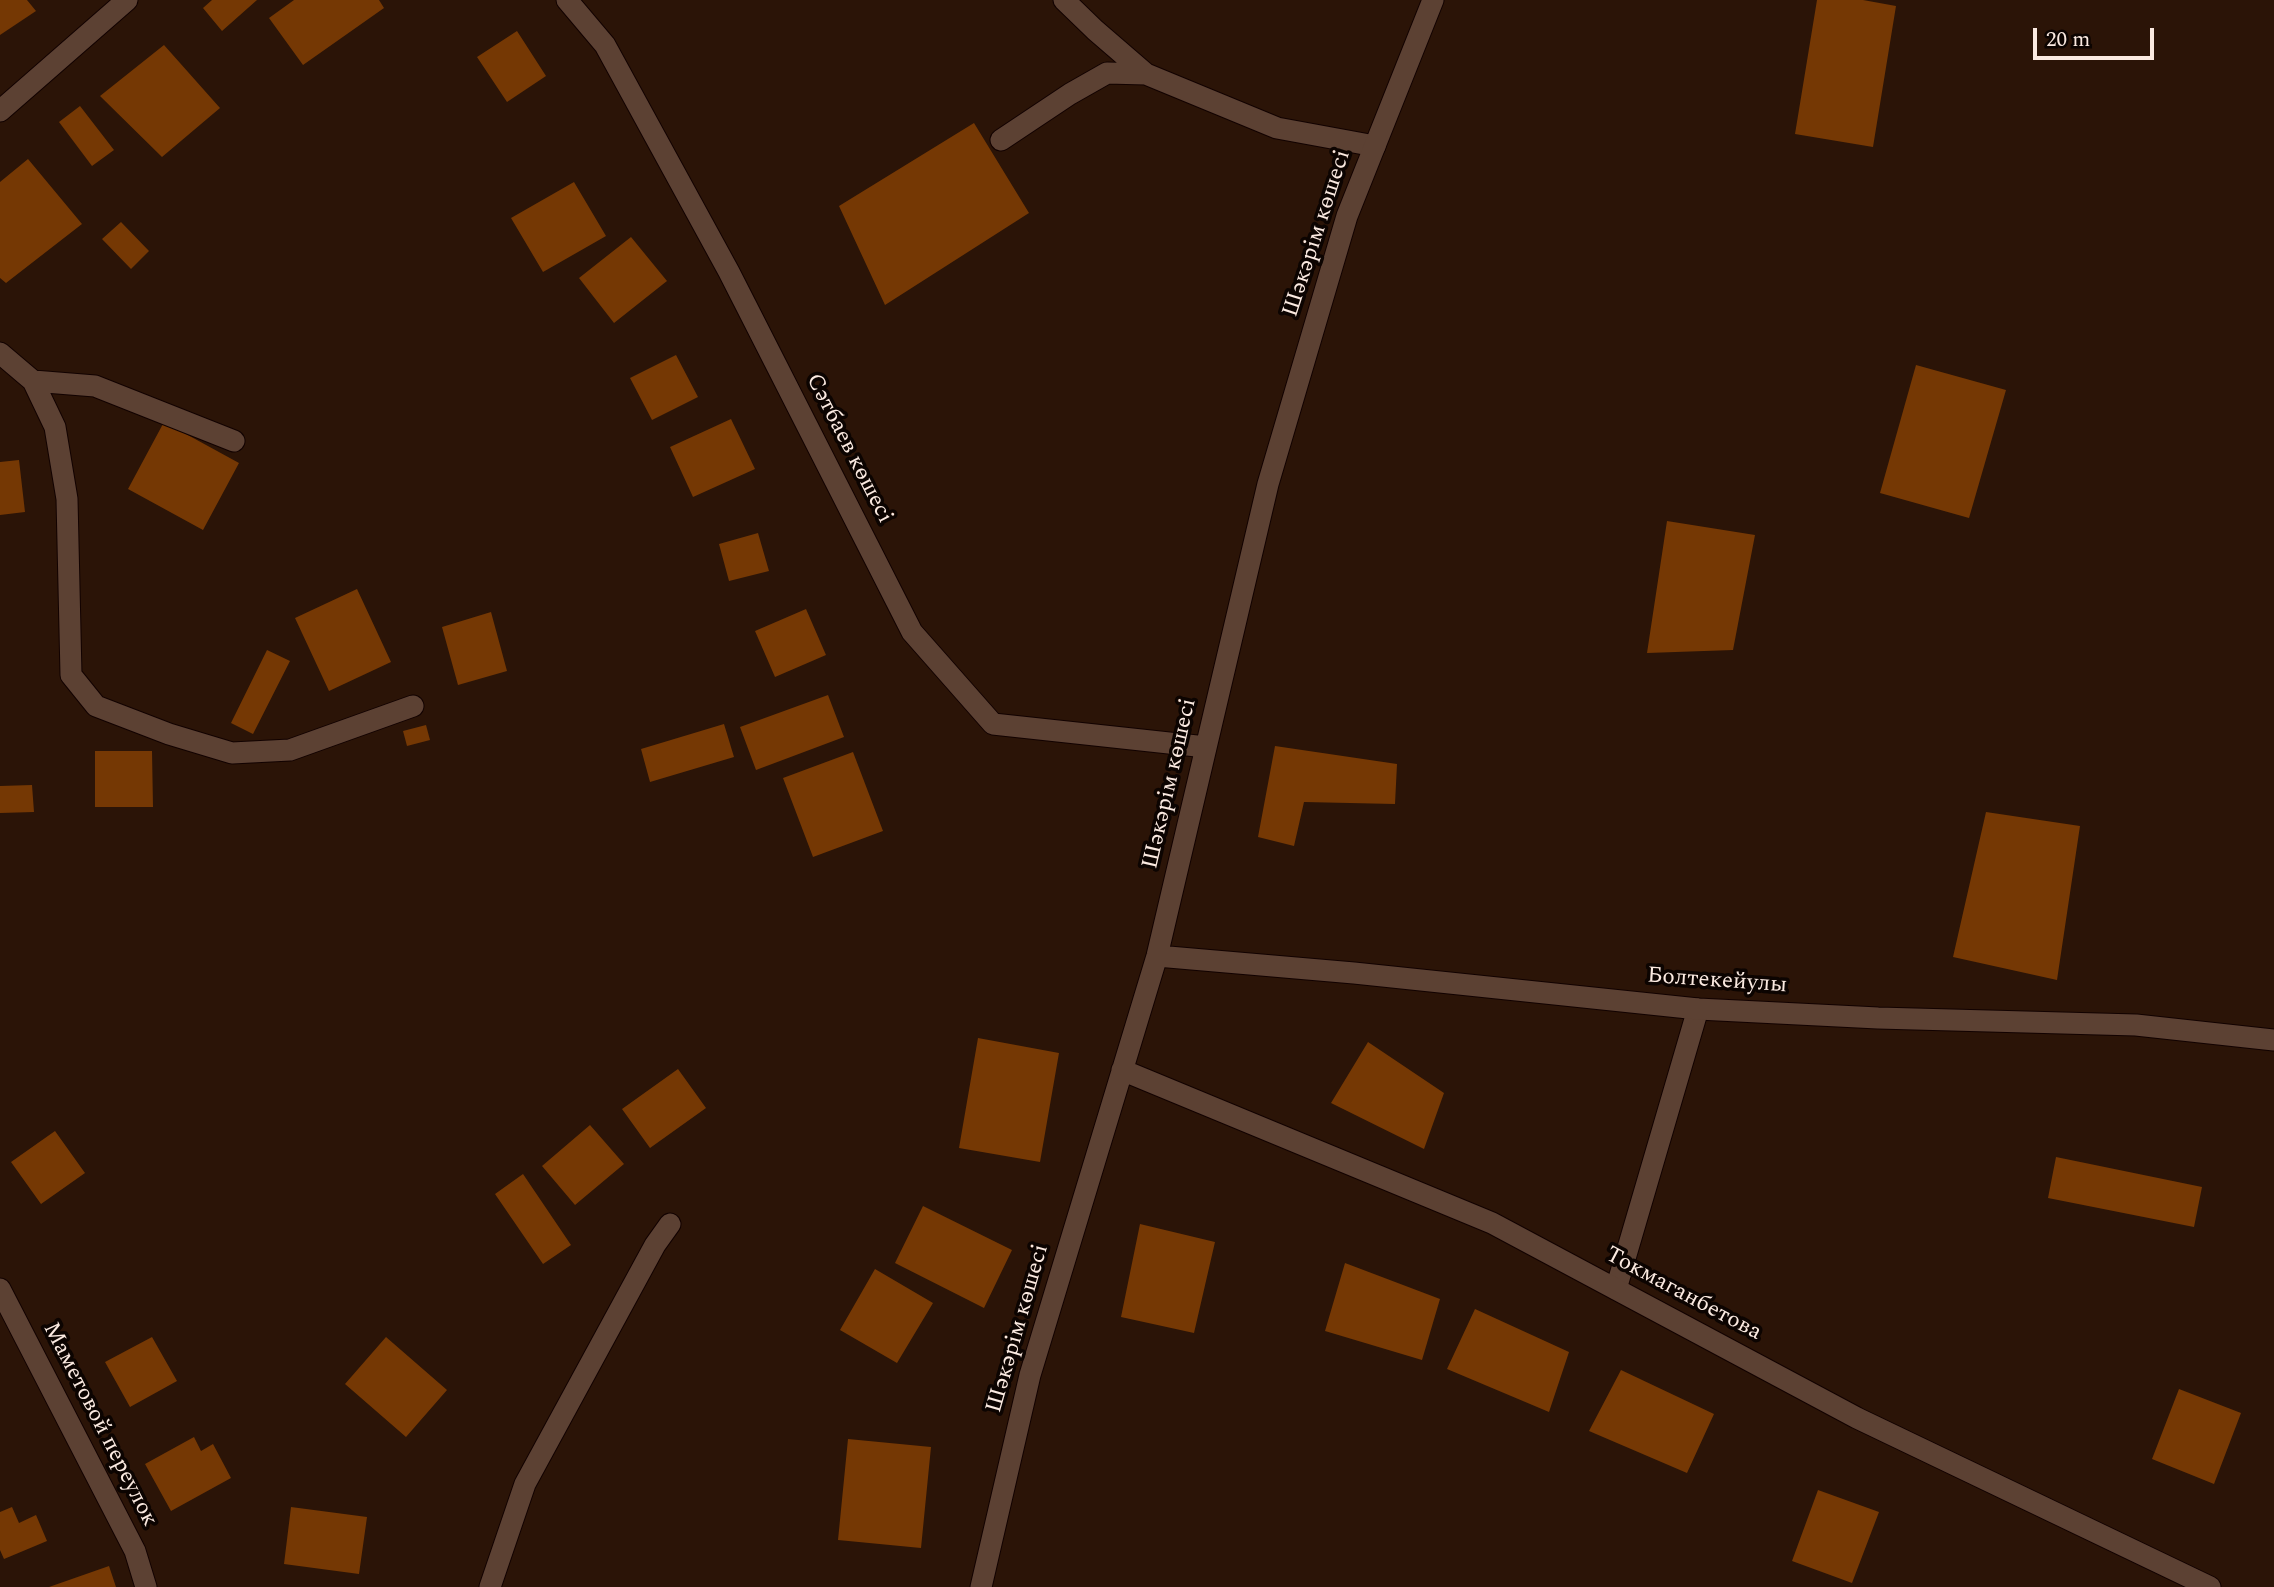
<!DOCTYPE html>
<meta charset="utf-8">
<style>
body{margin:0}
#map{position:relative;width:2274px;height:1587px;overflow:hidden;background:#2b1407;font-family:Spectral,serif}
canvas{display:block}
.scale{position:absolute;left:2033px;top:28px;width:121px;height:32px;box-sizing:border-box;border:4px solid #fbeae1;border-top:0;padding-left:9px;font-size:21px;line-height:24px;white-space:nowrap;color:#fbeae1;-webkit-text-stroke:5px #0c0401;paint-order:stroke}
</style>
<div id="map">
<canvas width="2274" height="1587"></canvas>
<div class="scale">20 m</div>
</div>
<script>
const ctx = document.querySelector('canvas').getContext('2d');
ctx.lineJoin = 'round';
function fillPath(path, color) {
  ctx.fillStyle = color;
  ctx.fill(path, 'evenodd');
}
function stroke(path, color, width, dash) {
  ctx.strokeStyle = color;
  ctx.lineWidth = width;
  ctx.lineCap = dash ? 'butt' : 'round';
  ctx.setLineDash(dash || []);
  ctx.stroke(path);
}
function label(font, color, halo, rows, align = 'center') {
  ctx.font = font + ' Spectral,serif';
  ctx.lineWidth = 7;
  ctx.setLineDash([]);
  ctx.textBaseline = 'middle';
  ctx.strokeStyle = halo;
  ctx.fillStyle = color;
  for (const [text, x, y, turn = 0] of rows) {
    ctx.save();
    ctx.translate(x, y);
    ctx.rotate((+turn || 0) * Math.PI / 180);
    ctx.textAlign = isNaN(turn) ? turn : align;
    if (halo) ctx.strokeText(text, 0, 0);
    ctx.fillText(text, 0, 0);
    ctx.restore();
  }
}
const building = new Path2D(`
 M 0,0 L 27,0 L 36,11 L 0,35 Z
 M 212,0 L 257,0 L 222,31 L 203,8 Z
 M 294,0 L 379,0 L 384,8 L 303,65 L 269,18 Z
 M 1817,0 L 1863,0 L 1896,6 L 1873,147 L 1795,134 Z
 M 517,31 L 546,76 L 507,102 L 477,57 Z
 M 164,45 L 220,108 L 162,157 L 100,96 Z
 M 80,106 L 114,150 L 92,166 L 59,122 Z
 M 974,123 L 1029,213 L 885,305 L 839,206 Z
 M 28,159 L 82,224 L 6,283 L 0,278 L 0,182 Z
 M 574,182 L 606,236 L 543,272 L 511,218 Z
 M 121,222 L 149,251 L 131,269 L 102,239 Z
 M 631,237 L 667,281 L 614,323 L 579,278 Z
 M 676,355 L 698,397 L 652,420 L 630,378 Z
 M 1916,365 L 2006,390 L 1969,518 L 1880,493 Z
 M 731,419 L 755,469 L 693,497 L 670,447 Z
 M 164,422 L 239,463 L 203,530 L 128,489 Z
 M 19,460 L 25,512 L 0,515 L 0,462 Z
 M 1667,521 L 1755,535 L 1733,650 L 1647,653 Z
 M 758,533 L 769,571 L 729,581 L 719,544 Z
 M 357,589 L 391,662 L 329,691 L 295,618 Z
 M 806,609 L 826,655 L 775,677 L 755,631 Z
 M 491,612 L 507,671 L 458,685 L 442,627 Z
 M 267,650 L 290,661 L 253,734 L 231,723 Z
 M 828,695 L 844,737 L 756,770 L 740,727 Z
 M 724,724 L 734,757 L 650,782 L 641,749 Z
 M 426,725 L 430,740 L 407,746 L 403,731 Z
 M 1275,746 L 1397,764 L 1395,804 L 1304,802 L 1294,846 L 1258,837 Z
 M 95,751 L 152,751 L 153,807 L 95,807 Z
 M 853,752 L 883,831 L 813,857 L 783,778 Z
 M 32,785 L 34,812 L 0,813 L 0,786 Z
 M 1986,812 L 2080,826 L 2057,980 L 1953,957 Z
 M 978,1038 L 1059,1053 L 1040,1162 L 959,1148 Z
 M 1368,1042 L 1444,1093 L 1424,1149 L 1331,1103 Z
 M 678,1069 L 706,1108 L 650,1148 L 622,1109 Z
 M 590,1125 L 624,1164 L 575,1205 L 542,1166 Z
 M 55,1131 L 85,1173 L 41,1204 L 11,1162 Z
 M 2056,1157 L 2202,1187 L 2194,1227 L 2048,1198 Z
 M 523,1174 L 571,1245 L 543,1264 L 495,1194 Z
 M 923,1206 L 1012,1250 L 984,1308 L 895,1263 Z
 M 1140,1224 L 1215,1242 L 1194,1333 L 1121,1317 Z
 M 1345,1263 L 1440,1299 L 1422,1360 L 1325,1331 Z
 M 875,1269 L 933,1303 L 897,1363 L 840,1330 Z
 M 1475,1309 L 1569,1352 L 1549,1412 L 1447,1369 Z
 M 152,1337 L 177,1381 L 130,1407 L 105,1362 Z
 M 386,1337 L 447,1390 L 406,1437 L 345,1384 Z
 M 1621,1370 L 1714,1414 L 1687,1473 L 1589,1431 Z
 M 2179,1389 L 2241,1413 L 2214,1484 L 2152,1459 Z
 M 194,1437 L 201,1451 L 213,1444 L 231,1478 L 171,1511 L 145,1464 Z
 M 848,1439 L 931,1447 L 921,1548 L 838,1540 Z
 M 1818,1490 L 1879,1512 L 1852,1583 L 1792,1561 Z
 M 12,1507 L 19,1523 L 36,1515 L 47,1541 L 4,1559 L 0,1550 L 0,1512 Z
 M 291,1507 L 367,1517 L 359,1574 L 284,1564 Z
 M 109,1566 L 116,1587 L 49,1587 Z`);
const lane = new Path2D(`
 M 1064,0 L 1095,30 L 1146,74
 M 1001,140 L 1070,94 L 1107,73 L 1146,74 L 1277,128 L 1375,146
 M 0,353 L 33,381 L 55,427 L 67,499 L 71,675 L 96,706 L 169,734 L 232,753 L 290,750 L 413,706
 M 33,381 L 95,386 L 234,441
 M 1616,1289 L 1698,1009
 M 490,1587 L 525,1484 L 655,1245 L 670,1224`);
const street = new Path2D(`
 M 567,0 L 605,45 L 729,272 L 912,632 L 993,724 L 1206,747
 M 0,111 L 127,0
 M 1157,956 L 1354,973 L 1698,1009 L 1878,1018 L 2136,1025 L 2274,1040
 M 1122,1070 L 1492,1223 L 1857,1418 L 2210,1587
 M 0,1289 L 135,1551 L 146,1587
 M 981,1587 L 1030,1375 L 1157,956 L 1268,484 L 1347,216 L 1433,0`);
const streetNames = [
 ["Шәкәрім көшесі",1318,234,-72],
 ["Сәтбаев көшесі",848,449,63],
 ["Шәкәрім көшесі",1171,784,-77],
 ["Болтекейулы",1717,982,4],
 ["Токмаганбетова",1683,1295,28],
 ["Шәкәрім көшесі",1019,1329,-74],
 ["Маметовой переулок",99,1425,63]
];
fillPath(building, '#753804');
stroke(lane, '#120200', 23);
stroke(street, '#120200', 23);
stroke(lane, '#5c4133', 21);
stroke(street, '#5c4133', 21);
label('23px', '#fbeae1', '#0c0401', streetNames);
</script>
